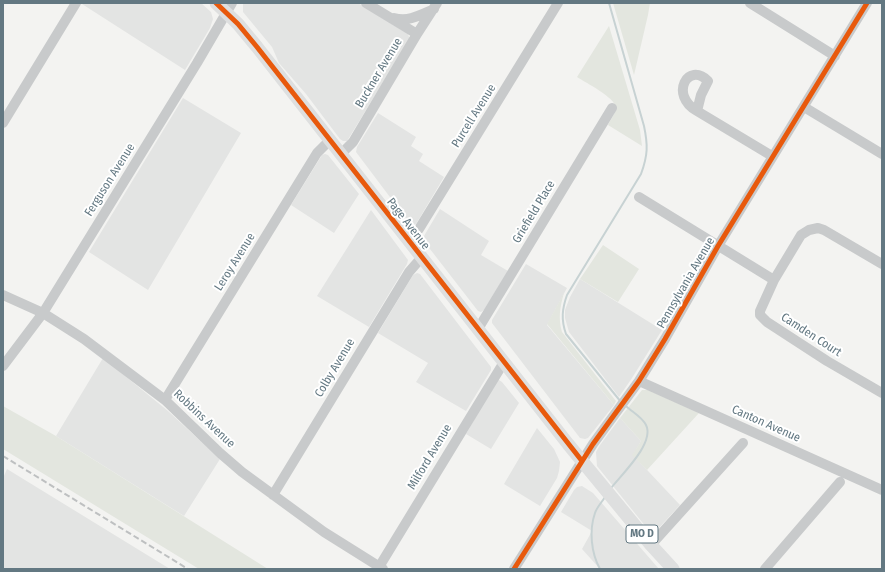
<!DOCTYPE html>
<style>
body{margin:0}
#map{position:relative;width:885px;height:572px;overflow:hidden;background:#f3f3f1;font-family:"Fira Sans Condensed",sans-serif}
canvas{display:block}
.frame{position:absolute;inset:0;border:4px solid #637882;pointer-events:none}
</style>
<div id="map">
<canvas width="885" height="572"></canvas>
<div class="frame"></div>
</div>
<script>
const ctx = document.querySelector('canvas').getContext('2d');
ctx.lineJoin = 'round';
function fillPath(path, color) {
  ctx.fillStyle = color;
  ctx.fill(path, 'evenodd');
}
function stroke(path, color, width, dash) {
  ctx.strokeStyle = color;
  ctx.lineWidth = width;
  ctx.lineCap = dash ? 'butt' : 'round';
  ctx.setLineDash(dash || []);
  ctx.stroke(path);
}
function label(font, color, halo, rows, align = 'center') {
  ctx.font = font + ' "Fira Sans Condensed",sans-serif';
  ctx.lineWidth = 4;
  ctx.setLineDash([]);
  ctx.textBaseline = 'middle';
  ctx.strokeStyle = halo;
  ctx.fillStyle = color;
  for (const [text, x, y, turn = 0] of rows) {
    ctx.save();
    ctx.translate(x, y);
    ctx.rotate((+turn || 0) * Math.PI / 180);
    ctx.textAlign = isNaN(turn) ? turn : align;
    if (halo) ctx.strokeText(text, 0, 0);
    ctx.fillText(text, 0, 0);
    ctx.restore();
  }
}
const built = new Path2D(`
 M 83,3 L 201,3 L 211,12 L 213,19 L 210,28 L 185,70 L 82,4 Z
 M 243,3 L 358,3 L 408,34 L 409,37 L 409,40 L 347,141 L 343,141 L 340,139 L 306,94 L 279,63 L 272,47 L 243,12 Z
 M 183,98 L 241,133 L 148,290 L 89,252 Z
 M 378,113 L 416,137 L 411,146 L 423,154 L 419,161 L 444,177 L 416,224 L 413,226 L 411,225 L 356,152 L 357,147 Z
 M 325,154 L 328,155 L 359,194 L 334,233 L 291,205 L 322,155 Z
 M 440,209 L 489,241 L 481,255 L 508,271 L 484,310 L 481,312 L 478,311 L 423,240 L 424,236 Z
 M 371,210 L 408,260 L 407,264 L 369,327 L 317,296 Z
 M 526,264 L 567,288 L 547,325 L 614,405 L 588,438 L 585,439 L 580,438 L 492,323 L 492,320 Z
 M 417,273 L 420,274 L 491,367 L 491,370 L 466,411 L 416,382 L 428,363 L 378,333 L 413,275 Z
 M 580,279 L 662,330 L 632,378 L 619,397 L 569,332 L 565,318 L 565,310 L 570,297 Z
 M 103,358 L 168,411 L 220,459 L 184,516 L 56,436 Z
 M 497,380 L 499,380 L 502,382 L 519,403 L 491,449 L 466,434 Z
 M 620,418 L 641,441 L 633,455 L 680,505 L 657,530 L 654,531 L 650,531 L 646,527 L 597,466 L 596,452 L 600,445 Z
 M 537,428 L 554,449 L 560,462 L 559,471 L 557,478 L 540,506 L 504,484 Z
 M 7,469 L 170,569 L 3,569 L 3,478 Z
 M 582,486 L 593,493 L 659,569 L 600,569 L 582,549 L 592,531 L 561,512 L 574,490 L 577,487 Z`);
const green = new Path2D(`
 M 613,3 L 650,3 L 648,15 L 634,75 Z
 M 609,26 L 640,130 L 642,146 L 608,125 C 610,120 616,113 616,108 C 615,97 586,83 577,77 Z
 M 603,245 L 639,269 L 618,302 L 580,279 Z
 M 564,293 C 560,307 558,318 562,332 L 616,401 L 614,405 L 547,324 Z
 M 642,390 L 648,390 L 699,413 L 647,470 L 632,455 L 641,441 L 620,418 Z
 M 3,406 L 56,436 L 268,569 L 199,569 L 3,449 Z`);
const stream = new Path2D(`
 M 609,3 L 644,126 C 648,145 648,155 641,174 L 567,295 C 562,309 561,320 566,334 L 621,402
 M 611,488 C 622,474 655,443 646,425 C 642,417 632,412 626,406
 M 600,569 C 591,553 589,530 595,513 C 597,507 602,502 605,497`);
const minor = new Path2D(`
 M 366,3 L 417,34
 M 750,3 L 835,56
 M 394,18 C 409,22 420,15 434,9
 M 804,107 L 882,154
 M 697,111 L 701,95 L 708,81 C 688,61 669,95 697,111 L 772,156
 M 3,123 L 76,3
 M 341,154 L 353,142 L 417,34 L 437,3
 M 639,197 L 774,280
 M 408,240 L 419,229 L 558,3
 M 882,264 L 824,230 L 818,228 L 809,230 L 801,235 L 774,280 L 760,311 L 760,315 L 767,322 L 827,361 L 882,393
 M 3,295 L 43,313 L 84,339 L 165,400 L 220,453 L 242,472 L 324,532 L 383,569
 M 478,329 L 612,108
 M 3,366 L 43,313 L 197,63 L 232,3
 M 639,381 L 882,490
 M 165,400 L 317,153 L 330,140
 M 273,495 L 409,272 L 422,257
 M 651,545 L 743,443
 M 379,567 L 504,362
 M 514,569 L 593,444 L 639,381 L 665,339 L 718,246 L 867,3
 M 765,569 L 840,482`);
const major = new Path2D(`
 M 216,3 L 238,24 L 257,47 L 568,444 L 651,545 L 673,569`);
const rail = new Path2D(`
 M 3,456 L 188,569`);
const cycleway = new Path2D(`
 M 216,3 L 238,24 L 257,47 L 582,461
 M 514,569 L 593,444 L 639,381 L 665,339 L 718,246 L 867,3`);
const shields = [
 [642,534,32]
];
const shieldNames = [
 ["MO D",642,534]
];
const streetNames = [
 ["Buckner Avenue",379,73,-59],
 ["Purcell Avenue",474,116,-58],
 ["Ferguson Avenue",110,180,-58],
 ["Griefield Place",534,212,-59],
 ["Page Avenue",408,224,52],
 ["Leroy Avenue",235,262,-58],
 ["Pennsylvania Avenue",686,283,-60],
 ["Camden Court",811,335,33],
 ["Colby Avenue",335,368,-59],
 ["Robbins Avenue",204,419,43],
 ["Canton Avenue",766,424,24],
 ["Milford Avenue",430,457,-59]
];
fillPath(built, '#e3e4e3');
fillPath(green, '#e3e6df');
stroke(stream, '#c7d2d3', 2);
stroke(minor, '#c8cacb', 10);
stroke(major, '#dedfdf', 13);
stroke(rail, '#bec0c1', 2, [6, 3]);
stroke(cycleway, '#e8590c', 5);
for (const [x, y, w] of shields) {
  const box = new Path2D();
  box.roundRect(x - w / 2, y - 9, w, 18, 3);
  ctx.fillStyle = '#fff';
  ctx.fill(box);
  stroke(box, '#637882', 1);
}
label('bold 11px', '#637882', null, shieldNames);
label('12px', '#637882', '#fff', streetNames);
</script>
